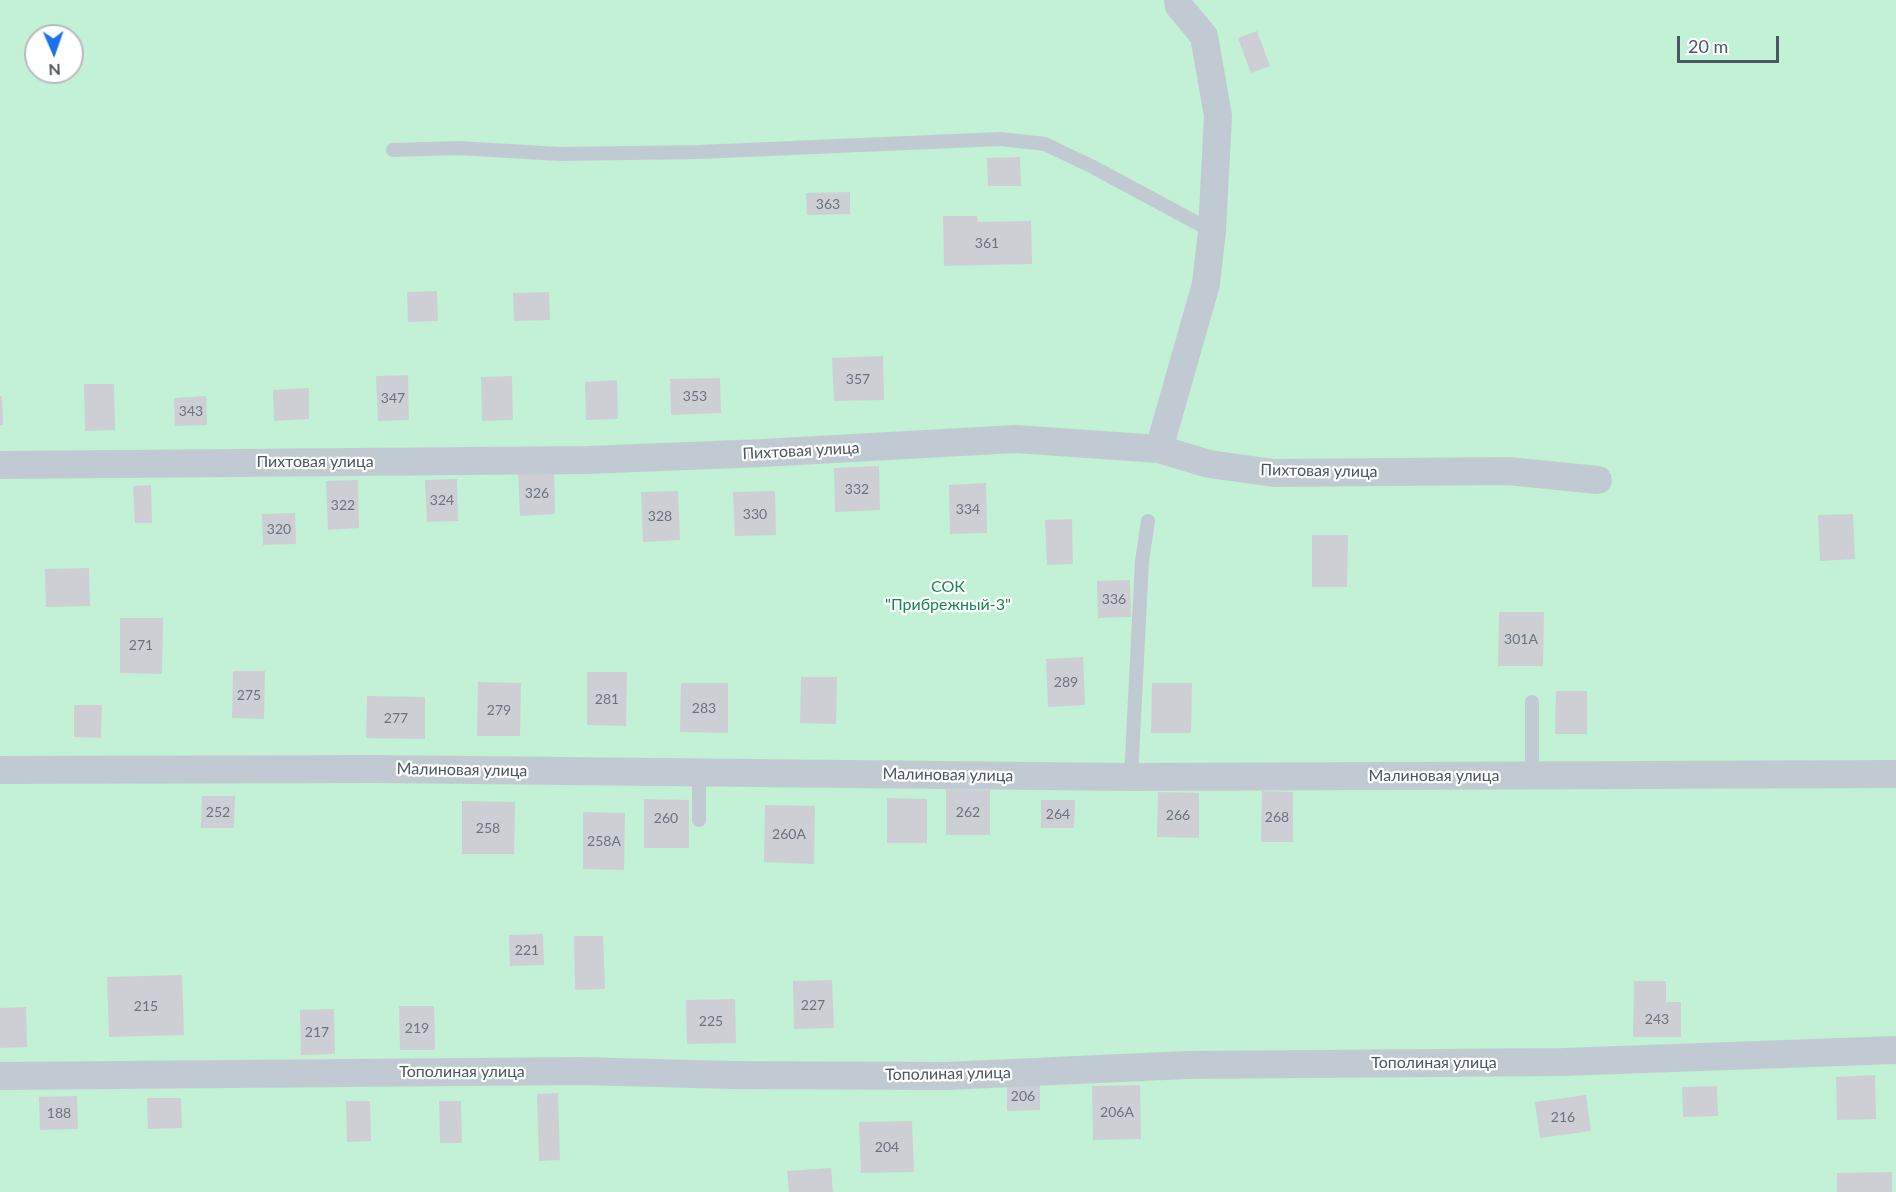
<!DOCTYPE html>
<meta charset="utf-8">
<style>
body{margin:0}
#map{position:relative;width:1896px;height:1192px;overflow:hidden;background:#f5f3f3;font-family:Lato,sans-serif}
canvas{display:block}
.north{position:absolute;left:24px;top:24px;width:60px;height:60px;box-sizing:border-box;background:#fff;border:2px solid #b7bbc0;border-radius:50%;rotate:178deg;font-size:16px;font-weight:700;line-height:24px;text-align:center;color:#4a5661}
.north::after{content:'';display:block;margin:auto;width:21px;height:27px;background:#1a73e8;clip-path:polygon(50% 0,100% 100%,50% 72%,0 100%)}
.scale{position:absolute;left:1677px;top:36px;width:102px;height:27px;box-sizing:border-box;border:3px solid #4a5661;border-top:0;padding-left:8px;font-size:18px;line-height:21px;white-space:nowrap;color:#4a5661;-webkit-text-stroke:4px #fff;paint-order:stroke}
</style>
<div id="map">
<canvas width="1896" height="1192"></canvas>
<div class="north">N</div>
<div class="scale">20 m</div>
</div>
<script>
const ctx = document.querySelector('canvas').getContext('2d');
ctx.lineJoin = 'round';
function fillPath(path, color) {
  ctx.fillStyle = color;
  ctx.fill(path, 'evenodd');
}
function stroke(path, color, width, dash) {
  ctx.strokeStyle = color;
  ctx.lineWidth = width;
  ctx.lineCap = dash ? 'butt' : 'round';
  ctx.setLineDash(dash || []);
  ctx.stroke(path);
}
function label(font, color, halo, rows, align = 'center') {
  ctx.font = font + ' Lato,sans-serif';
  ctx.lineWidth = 4.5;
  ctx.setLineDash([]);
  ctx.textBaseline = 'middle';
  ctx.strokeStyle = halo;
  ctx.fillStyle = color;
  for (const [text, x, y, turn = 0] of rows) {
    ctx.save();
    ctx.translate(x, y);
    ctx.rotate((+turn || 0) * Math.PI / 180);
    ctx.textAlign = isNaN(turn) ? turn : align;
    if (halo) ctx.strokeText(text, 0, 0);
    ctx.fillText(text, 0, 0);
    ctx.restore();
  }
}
const green = new Path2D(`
 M 0,0 L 1896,0 L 1896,1192 L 0,1192 ZM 36,36 L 72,36 L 72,72 L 36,72 Z`);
const building = new Path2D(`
 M 1257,31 L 1270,66 L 1251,73 L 1238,38 Z
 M 1020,157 L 1021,186 L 988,186 L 987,158 Z
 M 850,192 L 850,214 L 807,215 L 806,193 Z
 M 943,216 L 977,216 L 978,222 L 1031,221 L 1032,264 L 944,266 Z
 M 437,291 L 438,321 L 408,322 L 407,292 Z
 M 549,292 L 550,320 L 514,321 L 513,293 Z
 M 883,356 L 884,400 L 834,401 L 832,358 Z
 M 408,375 L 409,420 L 378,421 L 376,376 Z
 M 512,376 L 513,420 L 482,421 L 481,377 Z
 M 720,378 L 721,413 L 671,415 L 670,379 Z
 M 617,380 L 618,419 L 586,420 L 585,382 Z
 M 84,384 L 114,384 L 115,430 L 85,431 Z
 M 309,388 L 309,419 L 274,421 L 273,390 Z
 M 0,396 L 2,396 L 3,425 L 0,425 Z
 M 206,396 L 207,425 L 175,426 L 174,398 Z
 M 879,466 L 880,510 L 835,512 L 834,468 Z
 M 554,470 L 555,514 L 520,516 L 518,472 Z
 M 457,479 L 458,521 L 427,522 L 425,480 Z
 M 358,480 L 359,528 L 328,530 L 326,481 Z
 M 986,483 L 987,533 L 950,534 L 949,485 Z
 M 151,485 L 152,523 L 135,523 L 133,486 Z
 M 678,491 L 680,540 L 643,542 L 641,492 Z
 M 775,491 L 776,535 L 735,536 L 733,492 Z
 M 295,513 L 296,544 L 263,545 L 262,514 Z
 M 1853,514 L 1855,559 L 1820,561 L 1818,515 Z
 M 1072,519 L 1073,564 L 1047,565 L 1045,520 Z
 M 1312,535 L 1348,535 L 1347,587 L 1312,587 Z
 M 89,568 L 90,606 L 46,607 L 45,569 Z
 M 1130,580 L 1131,617 L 1098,618 L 1097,581 Z
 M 1499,612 L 1544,612 L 1543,666 L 1498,666 Z
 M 120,618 L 163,618 L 162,674 L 120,673 Z
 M 1083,657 L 1085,705 L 1048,707 L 1046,659 Z
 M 233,671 L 265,671 L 264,719 L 232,718 Z
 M 587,672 L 627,672 L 626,726 L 587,725 Z
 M 801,677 L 837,677 L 836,724 L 800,723 Z
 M 478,682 L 521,683 L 520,736 L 477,736 Z
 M 681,683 L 728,683 L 728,733 L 680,732 Z
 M 1152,683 L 1192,683 L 1191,733 L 1151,733 Z
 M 1556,691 L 1587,691 L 1587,734 L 1555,734 Z
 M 367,696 L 425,697 L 425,739 L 366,738 Z
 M 74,705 L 102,705 L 101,738 L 74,737 Z
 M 946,789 L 990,790 L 990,835 L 946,835 Z
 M 1262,791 L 1293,792 L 1293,842 L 1261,842 Z
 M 1158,792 L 1199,793 L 1199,838 L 1157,837 Z
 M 202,796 L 235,796 L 234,828 L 201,828 Z
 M 887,798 L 927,799 L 927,843 L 887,843 Z
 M 644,799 L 689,800 L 689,848 L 644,848 Z
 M 1041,800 L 1075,800 L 1074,828 L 1041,828 Z
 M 462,801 L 515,802 L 514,854 L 462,854 Z
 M 765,805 L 815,806 L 814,864 L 764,862 Z
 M 583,812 L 625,813 L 624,870 L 583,869 Z
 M 543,934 L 544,965 L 510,966 L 509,935 Z
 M 574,936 L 603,936 L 605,989 L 575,990 Z
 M 182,975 L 184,1035 L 109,1037 L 107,977 Z
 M 832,980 L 834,1028 L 794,1029 L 793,981 Z
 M 1634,981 L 1666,981 L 1666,1002 L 1681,1002 L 1681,1037 L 1633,1037 Z
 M 735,999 L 736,1043 L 687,1044 L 686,1000 Z
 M 399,1006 L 434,1006 L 435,1050 L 400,1050 Z
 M 26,1007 L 27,1047 L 0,1048 L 0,1008 Z
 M 334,1009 L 335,1054 L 301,1055 L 300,1010 Z
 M 1875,1075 L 1876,1119 L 1837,1120 L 1836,1077 Z
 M 1007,1081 L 1040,1081 L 1040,1110 L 1007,1111 Z
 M 1140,1085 L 1141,1139 L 1093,1140 L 1092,1086 Z
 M 1717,1086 L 1718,1116 L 1683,1117 L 1682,1087 Z
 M 558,1093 L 560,1160 L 539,1161 L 537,1094 Z
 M 1586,1095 L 1591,1131 L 1540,1138 L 1535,1102 Z
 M 77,1096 L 78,1129 L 40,1130 L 39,1097 Z
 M 147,1098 L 181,1098 L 182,1128 L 148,1129 Z
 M 346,1101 L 370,1101 L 371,1141 L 347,1142 Z
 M 439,1101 L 461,1101 L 462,1143 L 440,1143 Z
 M 912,1121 L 914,1172 L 861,1173 L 859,1122 Z
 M 831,1168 L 833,1192 L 789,1192 L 787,1171 Z
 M 1892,1172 L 1892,1192 L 1837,1192 L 1837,1173 Z`);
const service = new Path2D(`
 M 393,150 L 458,148 L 560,154 L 699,152 L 1000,139 L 1045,144 L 1093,167 L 1212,231
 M 1532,776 L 1532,702
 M 1131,777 L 1142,561 L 1148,521
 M 699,820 L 699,773`);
const minor = new Path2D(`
 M 1159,449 L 1206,284 L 1212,231 L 1218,116 L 1204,36 L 1179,6 L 1178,0
 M 0,465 L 587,460 L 763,453 L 1016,439 L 1159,449 L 1209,464 L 1274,473 L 1508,471 L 1598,480
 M 0,770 L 376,769 L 1131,777 L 1896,774
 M 0,1076 L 581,1071 L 731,1075 L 946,1076 L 1187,1065 L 1563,1062 L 1896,1050`);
const numberNames = [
 ["363",828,204],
 ["361",987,243],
 ["357",858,379],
 ["353",695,396],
 ["347",393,398],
 ["343",191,411],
 ["332",857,489],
 ["326",537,493],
 ["324",442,500],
 ["322",343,505],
 ["334",968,509],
 ["330",755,514],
 ["328",660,516],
 ["320",279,529],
 ["336",1114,599],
 ["301А",1521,639],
 ["271",141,645],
 ["289",1066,682],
 ["275",249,695],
 ["281",607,699],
 ["283",704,708],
 ["279",499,710],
 ["277",396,718],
 ["252",218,812],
 ["262",968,812],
 ["264",1058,814],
 ["266",1178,815],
 ["268",1277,817],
 ["260",666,818],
 ["258",488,828],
 ["260А",789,834],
 ["258А",604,841],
 ["221",527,950],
 ["227",813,1005],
 ["215",146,1006],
 ["243",1657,1019],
 ["225",711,1021],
 ["219",417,1028],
 ["217",317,1032],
 ["206",1023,1096],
 ["206А",1117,1112],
 ["188",59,1113],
 ["216",1563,1117],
 ["204",887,1147]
];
const streetNames = [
 ["Пихтовая улица",801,451,-3],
 ["Пихтовая улица",315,462],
 ["Пихтовая улица",1319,471,1],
 ["Малиновая улица",462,770,1],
 ["Малиновая улица",948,775,1],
 ["Малиновая улица",1434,776],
 ["Тополиная улица",1434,1063],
 ["Тополиная улица",462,1072],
 ["Тополиная улица",948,1074,-1]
];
const parkNames = [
 ["СОК",948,587],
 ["\"Прибрежный-3\"",948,605]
];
fillPath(green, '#c3f1d5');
fillPath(building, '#cdcfd5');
stroke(service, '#c1cad2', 14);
stroke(minor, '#c1cad2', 28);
label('14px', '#6b747e', null, numberNames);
label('16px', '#4a5661', '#fff', streetNames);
label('16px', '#17864f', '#fff', parkNames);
</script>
